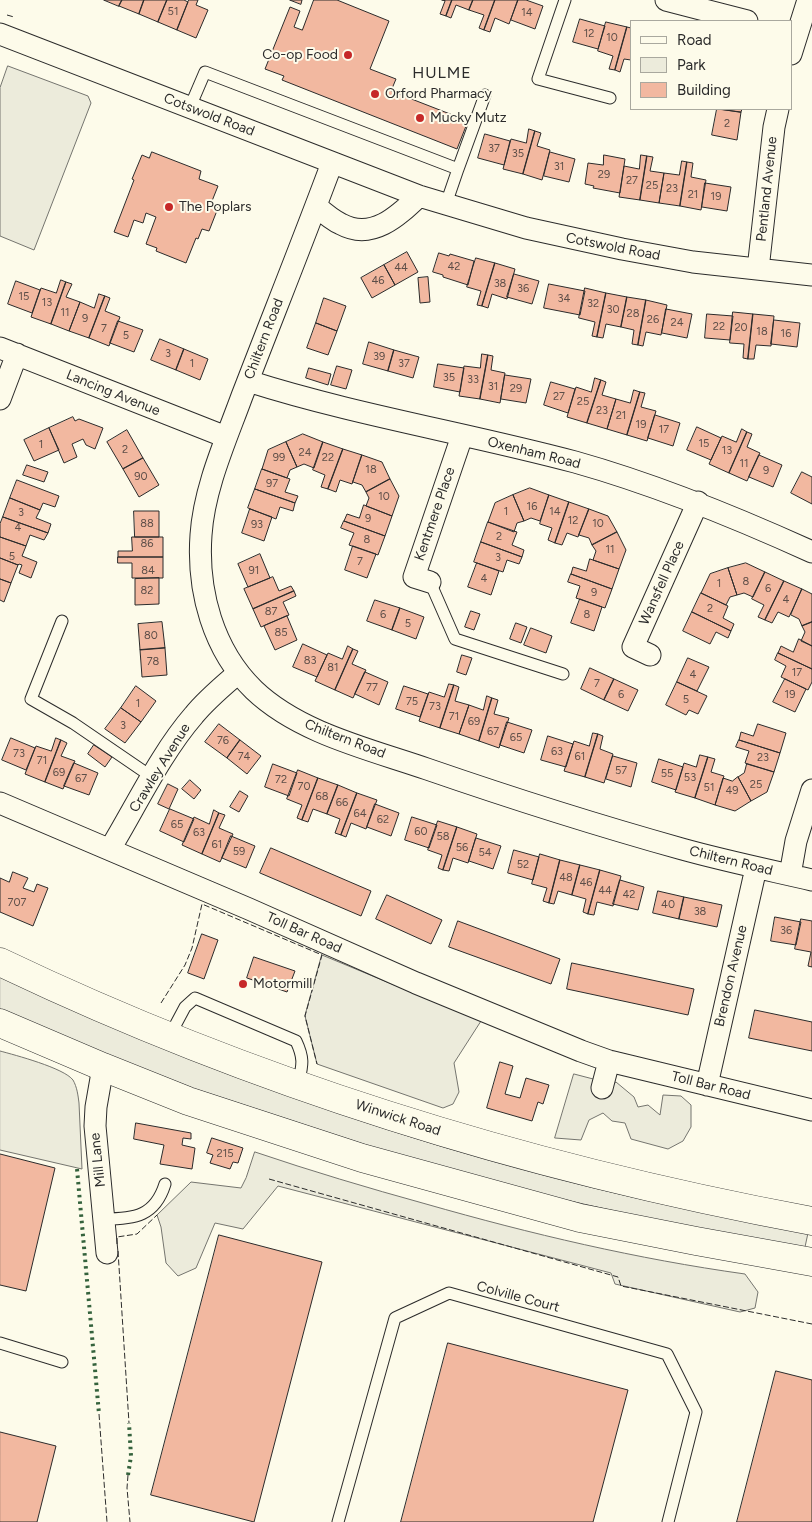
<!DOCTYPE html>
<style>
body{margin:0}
#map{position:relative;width:812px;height:1522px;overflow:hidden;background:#fdfbea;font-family:Figtree,sans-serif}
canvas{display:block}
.legend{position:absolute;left:630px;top:20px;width:162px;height:90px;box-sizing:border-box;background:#fdfbea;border:1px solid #a9a89e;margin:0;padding:6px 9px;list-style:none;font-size:15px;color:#2b2b2b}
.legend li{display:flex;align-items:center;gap:10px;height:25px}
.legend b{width:25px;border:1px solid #a9a89e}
</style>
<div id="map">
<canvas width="812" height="1522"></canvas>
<ul class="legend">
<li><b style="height:6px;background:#fdfbea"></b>Road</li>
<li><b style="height:14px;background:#ecebdb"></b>Park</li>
<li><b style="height:14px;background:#f2b8a0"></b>Building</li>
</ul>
</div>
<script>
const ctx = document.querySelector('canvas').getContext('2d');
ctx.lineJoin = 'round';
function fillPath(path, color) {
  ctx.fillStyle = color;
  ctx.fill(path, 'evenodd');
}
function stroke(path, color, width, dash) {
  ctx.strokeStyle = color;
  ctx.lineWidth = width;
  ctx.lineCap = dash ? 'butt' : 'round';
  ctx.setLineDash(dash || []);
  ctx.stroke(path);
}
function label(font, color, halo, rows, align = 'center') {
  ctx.font = font + ' Figtree,sans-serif';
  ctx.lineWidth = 4;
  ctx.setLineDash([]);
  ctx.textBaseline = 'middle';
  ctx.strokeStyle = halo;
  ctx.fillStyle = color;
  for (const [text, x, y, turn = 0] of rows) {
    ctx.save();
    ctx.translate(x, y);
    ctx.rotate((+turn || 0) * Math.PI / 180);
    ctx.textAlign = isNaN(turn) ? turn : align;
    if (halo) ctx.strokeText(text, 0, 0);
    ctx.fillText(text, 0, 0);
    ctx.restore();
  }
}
const green = new Path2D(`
 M 8,66 L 88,96 L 91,103 L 34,250 L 0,236 L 0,88 Z
 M 322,955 L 481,1021 L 454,1063 L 459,1092 L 453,1104 L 443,1108 L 317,1064 L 305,1016 Z
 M 0,976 C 78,1010 156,1047 236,1077 C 329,1111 424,1143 520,1169 C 615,1195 711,1215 808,1233 L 805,1247 L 726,1234 L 632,1215 L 548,1196 L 369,1146 L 195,1089 L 106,1054 L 0,1009 Z
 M 0,1051 C 15,1055 64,1068 73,1080 C 77,1087 78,1095 79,1103 L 82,1169 L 0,1150 Z
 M 574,1074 L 597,1080 L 600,1092 L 616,1082 L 634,1097 L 638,1107 L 648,1105 L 660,1115 L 663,1095 L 681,1096 L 691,1105 L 691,1127 L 683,1141 L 668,1149 L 631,1139 L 625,1123 L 612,1121 L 603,1113 L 589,1120 L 581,1140 L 555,1138 Z
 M 255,1152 C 311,1171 368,1188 426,1204 C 531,1234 637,1259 745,1274 L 758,1292 L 755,1308 L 740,1312 L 615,1284 L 611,1273 L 278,1186 L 243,1229 L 215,1223 L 196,1268 L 178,1276 L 166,1263 L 161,1227 L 157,1215 L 191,1182 L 241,1188 L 246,1178 Z`);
const building = new Path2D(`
 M 104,0 L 122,0 L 119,6 Z
 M 122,0 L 144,0 L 139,14 L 119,6 Z
 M 144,0 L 167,0 L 158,22 L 139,14 Z
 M 167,0 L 184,0 L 188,2 L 177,30 L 158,22 Z
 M 189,0 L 198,0 L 196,5 L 208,10 L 196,38 L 177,30 Z
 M 290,0 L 302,0 L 301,4 Z
 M 314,0 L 337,0 L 389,21 L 370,69 L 396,79 L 391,91 L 468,121 L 457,149 L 282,80 L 284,76 L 265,69 L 290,7 L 300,11 L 294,27 L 302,30 Z
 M 442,0 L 452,0 L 446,16 L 440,14 L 445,1 Z
 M 452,0 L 473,0 L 469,10 L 456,5 L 451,18 L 446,16 Z
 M 473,0 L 495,0 L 484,30 L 479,28 L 484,15 L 469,10 Z
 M 495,0 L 518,0 L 509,24 L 495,18 L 490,32 L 484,30 Z
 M 518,0 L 526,0 L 543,6 L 535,29 L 511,20 Z
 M 580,19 L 605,26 L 598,49 L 573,42 Z
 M 606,22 L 627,27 L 615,70 L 609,69 L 613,56 L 598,51 Z
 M 627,27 L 631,28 L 631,60 L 624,59 L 620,72 L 615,70 Z
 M 717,109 L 741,112 L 737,140 L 712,135 Z
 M 720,109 L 742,109 L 741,112 Z
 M 529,129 L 535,131 L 523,174 L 503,169 L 511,139 L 526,143 Z
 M 535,131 L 541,133 L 537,146 L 550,150 L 542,180 L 523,174 Z
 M 485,134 L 510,141 L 504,165 L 478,158 Z
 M 152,152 L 201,171 L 199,179 L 218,186 L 210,206 L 218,208 L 209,231 L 202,229 L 198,239 L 196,238 L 186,263 L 156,251 L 157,248 L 146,244 L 156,217 L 146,213 L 143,223 L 134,220 L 128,237 L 114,232 L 134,180 L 132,179 L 142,155 L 149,158 Z
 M 550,152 L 575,159 L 569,182 L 544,176 Z
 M 604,155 L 625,159 L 620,193 L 593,188 L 594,186 L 585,184 L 588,163 L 603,165 Z
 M 641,155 L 647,156 L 640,200 L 619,197 L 624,166 L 639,169 Z
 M 647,156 L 653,157 L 650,171 L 664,173 L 659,203 L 640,200 Z
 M 682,161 L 687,162 L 680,206 L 659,203 L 664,173 L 679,175 Z
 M 687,162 L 693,163 L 691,177 L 706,180 L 701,210 L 680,206 Z
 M 705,183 L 731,187 L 727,211 L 702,207 Z
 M 407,252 L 418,272 L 395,285 L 384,265 Z
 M 439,253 L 449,256 L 450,254 L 474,261 L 468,285 L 443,277 L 443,275 L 433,272 Z
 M 476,258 L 495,263 L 482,306 L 477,305 L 481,291 L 467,287 Z
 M 495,263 L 515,269 L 507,299 L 492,294 L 488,308 L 482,306 Z
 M 384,265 L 395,285 L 372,298 L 361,278 Z
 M 514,274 L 539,281 L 532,304 L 507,297 Z
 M 428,277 L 430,302 L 420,303 L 418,278 Z
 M 61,280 L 66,282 L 51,324 L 31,317 L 41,288 L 56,293 Z
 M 16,281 L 40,290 L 32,313 L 8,304 Z
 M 66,282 L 72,284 L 66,297 L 80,302 L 69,331 L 51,324 Z
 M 549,284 L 585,291 L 580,315 L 544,308 Z
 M 585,288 L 606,293 L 597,337 L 592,336 L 595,322 L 579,318 Z
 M 606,293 L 627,297 L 621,327 L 606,324 L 603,338 L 597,337 Z
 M 99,294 L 105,296 L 89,338 L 69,331 L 80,302 L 94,308 Z
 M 105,296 L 110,298 L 105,311 L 120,317 L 109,346 L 89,338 Z
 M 627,297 L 646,300 L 638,345 L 632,344 L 634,330 L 621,327 Z
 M 324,298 L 346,306 L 337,331 L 316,323 Z
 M 646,300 L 667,305 L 661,335 L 646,332 L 643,346 L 638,345 Z
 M 666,309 L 692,314 L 687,338 L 662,333 Z
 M 733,312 L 753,314 L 748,359 L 743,358 L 744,344 L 730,343 Z
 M 707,314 L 733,316 L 730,340 L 705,338 Z
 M 753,314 L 774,316 L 771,346 L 756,345 L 754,359 L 748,359 Z
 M 774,320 L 800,323 L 797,347 L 771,344 Z
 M 118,321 L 143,330 L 134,352 L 110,343 Z
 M 316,323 L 337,331 L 328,355 L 307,348 Z
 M 160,339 L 184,349 L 176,370 L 151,360 Z
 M 369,342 L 394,350 L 388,371 L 363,364 Z
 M 184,349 L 208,359 L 200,380 L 176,370 Z
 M 394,350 L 419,357 L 413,378 L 388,371 Z
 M 482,354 L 488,355 L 480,399 L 459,396 L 464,366 L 480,368 Z
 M 488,355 L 493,356 L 491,370 L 505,373 L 500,403 L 480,399 Z
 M 438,364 L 464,368 L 460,392 L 434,387 Z
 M 337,366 L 352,370 L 346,389 L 331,385 Z
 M 309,368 L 331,374 L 328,385 L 306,378 Z
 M 505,375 L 531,379 L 526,403 L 501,399 Z
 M 595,378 L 601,380 L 587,423 L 567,417 L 576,387 L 591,392 Z
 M 601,380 L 606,382 L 602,395 L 616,399 L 607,429 L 587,423 Z
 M 551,382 L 575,389 L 568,413 L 544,405 Z
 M 634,390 L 640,392 L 627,435 L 607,429 L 616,399 L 630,403 Z
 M 640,392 L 645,393 L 641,407 L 656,411 L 647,441 L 627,435 Z
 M 655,415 L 680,423 L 673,446 L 648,438 Z
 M 73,417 L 75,421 L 79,419 L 103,428 L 95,449 L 86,445 L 83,439 L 72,444 L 77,457 L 64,463 L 49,428 Z
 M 697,427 L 721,438 L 711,460 L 687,450 Z
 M 49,428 L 59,450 L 34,461 L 24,440 Z
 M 742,429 L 747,432 L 729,473 L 709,464 L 722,436 L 736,442 Z
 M 127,430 L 143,458 L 123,469 L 107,442 Z
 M 747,432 L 752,434 L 747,447 L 760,453 L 747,481 L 729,473 Z
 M 303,434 L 323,442 L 314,468 L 304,464 L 297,467 L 286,442 Z
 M 286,442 L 297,467 L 290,470 L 287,478 L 262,469 L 268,450 Z
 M 323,442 L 343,449 L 328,489 L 321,487 L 325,475 L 313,470 Z
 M 343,449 L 362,455 L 352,484 L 340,480 L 336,492 L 328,489 Z
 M 362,455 L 382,462 L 390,479 L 366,492 L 362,485 L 353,482 Z
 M 759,455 L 782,465 L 773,487 L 749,477 Z
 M 143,458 L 159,485 L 139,497 L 123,469 Z
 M 27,465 L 48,472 L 44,482 L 23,475 Z
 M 262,469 L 290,479 L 285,492 L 298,496 L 295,503 L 255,489 Z
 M 802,472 L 812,477 L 812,504 L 791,493 Z
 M 390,479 L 399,496 L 392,516 L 366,506 L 369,498 L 366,492 Z
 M 17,480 L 59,496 L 55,507 L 43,503 L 40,510 L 10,498 Z
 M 530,488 L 549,495 L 540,521 L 531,518 L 524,521 L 513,495 Z
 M 255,489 L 295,503 L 293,511 L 280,507 L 276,519 L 248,508 Z
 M 513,495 L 524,521 L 517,523 L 514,532 L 488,522 L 495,503 Z
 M 549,495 L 569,502 L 555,543 L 548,540 L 552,528 L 540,524 Z
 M 10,498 L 40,510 L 36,518 L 51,524 L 48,533 L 3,517 Z
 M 569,502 L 589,509 L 578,537 L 567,533 L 562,545 L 555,543 Z
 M 364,505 L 392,516 L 385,536 L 344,521 L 347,514 L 359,518 Z
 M 250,509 L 272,517 L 264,541 L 242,533 Z
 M 589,509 L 608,516 L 617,532 L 592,545 L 589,538 L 579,535 Z
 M 134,511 L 159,511 L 159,537 L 135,537 Z
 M 3,517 L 48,533 L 44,540 L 30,535 L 26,546 L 0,537 L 0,524 Z
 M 344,521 L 385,536 L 378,555 L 349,545 L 354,533 L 341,528 Z
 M 488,522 L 517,532 L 512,545 L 524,550 L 522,557 L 481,542 Z
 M 617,532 L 626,550 L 619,569 L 593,560 L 596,551 L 592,545 Z
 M 0,537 L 26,546 L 22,556 L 37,562 L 31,578 L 19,573 L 22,565 L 19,564 L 18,565 L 0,558 Z
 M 132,537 L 163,537 L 163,557 L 118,557 L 118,551 L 132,551 Z
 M 481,542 L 522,557 L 519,564 L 507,560 L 503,572 L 474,562 Z
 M 353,546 L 376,554 L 367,578 L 345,570 Z
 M 260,554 L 270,578 L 248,587 L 238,564 Z
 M 118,557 L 163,557 L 163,578 L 132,578 L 132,563 L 118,563 Z
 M 0,558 L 18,565 L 11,583 L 0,579 Z
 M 590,559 L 619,569 L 612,589 L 571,574 L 573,567 L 586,571 Z
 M 477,563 L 499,571 L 491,595 L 468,587 Z
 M 746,563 L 765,572 L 753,597 L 744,593 L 737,595 L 728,568 Z
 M 728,568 L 737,595 L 730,597 L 726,605 L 701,593 L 710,574 Z
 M 765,572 L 784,581 L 765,620 L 758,617 L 764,605 L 752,599 Z
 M 571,574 L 612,589 L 605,608 L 576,598 L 580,586 L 568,582 Z
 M 273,577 L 279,591 L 291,586 L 294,591 L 253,609 L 244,589 Z
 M 159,578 L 159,604 L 135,605 L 135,579 Z
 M 0,579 L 11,583 L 4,602 L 0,600 Z
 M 784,581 L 802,589 L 789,617 L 778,612 L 772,623 L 765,620 Z
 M 802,589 L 812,594 L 812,622 L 802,626 L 799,619 L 791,615 Z
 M 294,591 L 296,596 L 283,602 L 289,615 L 261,627 L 253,609 Z
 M 701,593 L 728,606 L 723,618 L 734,624 L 731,631 L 692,612 Z
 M 580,599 L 602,607 L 594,631 L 571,623 Z
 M 375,600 L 400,608 L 392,630 L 367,621 Z
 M 400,608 L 424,617 L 416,639 L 392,630 Z
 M 471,611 L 480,614 L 474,630 L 465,627 Z
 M 692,612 L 731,631 L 728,638 L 716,632 L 710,644 L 683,631 Z
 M 287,616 L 297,640 L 275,650 L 264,626 Z
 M 162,622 L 165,648 L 140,650 L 138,624 Z
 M 812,622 L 812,646 L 801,641 L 805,632 L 802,626 Z
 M 516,623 L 527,627 L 521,643 L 510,639 Z
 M 531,628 L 552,636 L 546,653 L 524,645 Z
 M 799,639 L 812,646 L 812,669 L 778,653 L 781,646 L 793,652 Z
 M 303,644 L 327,655 L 317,677 L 293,667 Z
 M 348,646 L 353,649 L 335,690 L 315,681 L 328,653 L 342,659 Z
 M 165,648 L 167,675 L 142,677 L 140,650 Z
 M 353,649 L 358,651 L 352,664 L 366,670 L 353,698 L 335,690 Z
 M 778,653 L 812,669 L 812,682 L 808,690 L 781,677 L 786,666 L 775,660 Z
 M 462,655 L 472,658 L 466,675 L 457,672 Z
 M 688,658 L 709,667 L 697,691 L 677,682 Z
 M 590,668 L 614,679 L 604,700 L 581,689 Z
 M 365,672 L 388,682 L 379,705 L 355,694 Z
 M 614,679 L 638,690 L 628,711 L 604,700 Z
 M 785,679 L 806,689 L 795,712 L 773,702 Z
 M 677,682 L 707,696 L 698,714 L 689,710 L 686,715 L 666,705 Z
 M 449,684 L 454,685 L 440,728 L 419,721 L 429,692 L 444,697 Z
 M 454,685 L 459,687 L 455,701 L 469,705 L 459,734 L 440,728 Z
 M 136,686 L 156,701 L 141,722 L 121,708 Z
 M 404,686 L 428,694 L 420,717 L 396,709 Z
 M 487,696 L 492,698 L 479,741 L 459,734 L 469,705 L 483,710 Z
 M 492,698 L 498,700 L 494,714 L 509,718 L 499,748 L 479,741 Z
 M 121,708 L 141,722 L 125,743 L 105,729 Z
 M 507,722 L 532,730 L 524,753 L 500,745 Z
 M 219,724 L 240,740 L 227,758 L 205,742 Z
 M 758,724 L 786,733 L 780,753 L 739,740 L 741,732 L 753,736 Z
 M 593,733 L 598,734 L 585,777 L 564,771 L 574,741 L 589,746 Z
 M 598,734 L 603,736 L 600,749 L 613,754 L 604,783 L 585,777 Z
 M 548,736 L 573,744 L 566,767 L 541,760 Z
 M 11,738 L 35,748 L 26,770 L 2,760 Z
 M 56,738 L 61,740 L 45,782 L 25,774 L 36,746 L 51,751 Z
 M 61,740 L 67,743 L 61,756 L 75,761 L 63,789 L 45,782 Z
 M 240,740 L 261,756 L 247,774 L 227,758 Z
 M 739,740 L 780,753 L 774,772 L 745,763 L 749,751 L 736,747 Z
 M 94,745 L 112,757 L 105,767 L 88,754 Z
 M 700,755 L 708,757 L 695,798 L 675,792 L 684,763 L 696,767 Z
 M 613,756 L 637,763 L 631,787 L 606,779 Z
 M 708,757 L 715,759 L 711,772 L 724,776 L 715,805 L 695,798 Z
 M 659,759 L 683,767 L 676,790 L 652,782 Z
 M 74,763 L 98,773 L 89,795 L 64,786 Z
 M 273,764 L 297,773 L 289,796 L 265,787 Z
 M 747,764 L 774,772 L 767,792 L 751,801 L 738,777 L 744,773 Z
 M 298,770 L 318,778 L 302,820 L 297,818 L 302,805 L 287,799 Z
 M 738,777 L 751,801 L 735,811 L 715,805 L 723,778 L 732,781 Z
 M 318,778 L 338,785 L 327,814 L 313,809 L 308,822 L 302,820 Z
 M 190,780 L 201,790 L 194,799 L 182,789 Z
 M 168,784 L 178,789 L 169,809 L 158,804 Z
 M 338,785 L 357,793 L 341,835 L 335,833 L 340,819 L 327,814 Z
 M 240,791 L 248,796 L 239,812 L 230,807 Z
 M 357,793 L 377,800 L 366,829 L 351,823 L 346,837 L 341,835 Z
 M 375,804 L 399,813 L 391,836 L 367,827 Z
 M 170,809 L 194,819 L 184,842 L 160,831 Z
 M 214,810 L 219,813 L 202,854 L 182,845 L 194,817 L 209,824 Z
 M 219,813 L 225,815 L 219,828 L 233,834 L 220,862 L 202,854 Z
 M 412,817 L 437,825 L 429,848 L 405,840 Z
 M 438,821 L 457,827 L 443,870 L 438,868 L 442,855 L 428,850 Z
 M 457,827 L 477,834 L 468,863 L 453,858 L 449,871 L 443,870 Z
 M 231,836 L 255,846 L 246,868 L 222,858 Z
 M 476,838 L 501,846 L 493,869 L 469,861 Z
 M 271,848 L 371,891 L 361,916 L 260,873 Z
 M 514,850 L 539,857 L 533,880 L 508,873 Z
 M 540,854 L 560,860 L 549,903 L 543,901 L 547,888 L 532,884 Z
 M 560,860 L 580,865 L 572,895 L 558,891 L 554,904 L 549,903 Z
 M 580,865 L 600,870 L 588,914 L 583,912 L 586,899 L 572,895 Z
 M 600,870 L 621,876 L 613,906 L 597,902 L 594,915 L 588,914 Z
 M 13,872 L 28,878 L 23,888 L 34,892 L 37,884 L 48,888 L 33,926 L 0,912 L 0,878 L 9,882 Z
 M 620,880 L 644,887 L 638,910 L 613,904 Z
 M 658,891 L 684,897 L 679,919 L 653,913 Z
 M 387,895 L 442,920 L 431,944 L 376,919 Z
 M 684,897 L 722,905 L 717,927 L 679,919 Z
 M 775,917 L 801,922 L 796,945 L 771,941 Z
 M 801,919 L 812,921 L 812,967 L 808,966 L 811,952 L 795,949 Z
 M 458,921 L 560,959 L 551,984 L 449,947 Z
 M 202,934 L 218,940 L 204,979 L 188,973 Z
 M 254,957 L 295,971 L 287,992 L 247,978 Z
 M 572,963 L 694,989 L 688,1015 L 567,989 Z
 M 755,1010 L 812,1022 L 812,1051 L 749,1038 Z
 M 500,1062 L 513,1066 L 505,1094 L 520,1098 L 526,1078 L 549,1085 L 543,1104 L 538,1102 L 532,1121 L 487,1108 Z
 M 136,1123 L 191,1133 L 191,1139 L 183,1138 L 182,1145 L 195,1148 L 192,1169 L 160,1164 L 164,1145 L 134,1139 Z
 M 212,1138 L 243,1148 L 238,1163 L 233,1162 L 230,1169 L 210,1163 L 213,1155 L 207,1153 Z
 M 0,1154 L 55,1168 L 26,1291 L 0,1285 Z
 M 219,1235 L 322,1262 L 254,1522 L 151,1495 Z
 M 448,1343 L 628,1390 L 593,1522 L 401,1522 Z
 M 776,1371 L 812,1380 L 812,1522 L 737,1522 Z
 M 0,1432 L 56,1446 L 37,1522 L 0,1522 Z`);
const lane = new Path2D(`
 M 565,0 L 538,79 L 610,98
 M 190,107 L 205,72 L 458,169 L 446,204
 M 458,169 L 485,95
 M 430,582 L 455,639 L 563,674
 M 62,621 L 31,699 L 73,723 L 152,777
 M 169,1037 L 185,1007 L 195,998 L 296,1041 C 305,1060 302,1066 298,1085
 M 104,1219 C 135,1219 155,1216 165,1184
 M 0,1343 L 62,1362
 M 338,1522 L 395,1318 L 449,1293 L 667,1354 L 696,1412 L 668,1522`);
const street = new Path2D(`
 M 666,0 L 747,21
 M 0,34 L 419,196 L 526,228 L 622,249 L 693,262 L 812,275
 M 791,54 L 808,0
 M 332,163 C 303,241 272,318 242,396 C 226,440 204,488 201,535 C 197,591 213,650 254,690 C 299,733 369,749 427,769 C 511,798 596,825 682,849 C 725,861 769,870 812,880
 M 316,206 C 324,213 332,220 341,224 C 372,241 398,216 419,196
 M 758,269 L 774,127 L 778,109
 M 0,348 L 226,437
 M 248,381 C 355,415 466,433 575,462 C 657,485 735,517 812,552
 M 0,399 L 17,354
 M 430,582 L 414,577 L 462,436
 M 650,655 L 633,647 L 698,502
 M 0,803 L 249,909 L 416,983 L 581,1051 L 609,1061 L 812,1110
 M 110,849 C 136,806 161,753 194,715 C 207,699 223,686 238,673
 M 790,875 L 796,841 L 812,790
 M 103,1067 L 96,1107 L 95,1126 L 107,1253
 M 707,1085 L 756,868
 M 602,1088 L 609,1061`);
const highway = new Path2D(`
 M 0,962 C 257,1085 532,1169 812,1221
 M 0,1023 L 103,1067 L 188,1101 L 362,1158 L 580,1218 L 696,1241 L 812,1262`);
const hedge = new Path2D(`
 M 77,1169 L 99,1414
 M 128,1475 L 131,1456 L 129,1423`);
const fence = new Path2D(`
 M 7,15 L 14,17
 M 161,1003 L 185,965 L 192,948 L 202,904 L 322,955 L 305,1016 L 317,1064
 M 269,1179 L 618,1277 L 621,1286 L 812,1324
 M 117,1244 L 117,1237 L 137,1234 L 157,1215
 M 118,1251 L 129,1423
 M 99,1414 L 107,1522
 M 128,1475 L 127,1488 L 130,1522`);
const markers = [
 [348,55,5,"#c62828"],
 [375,94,5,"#c62828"],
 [420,118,5,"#c62828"],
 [169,207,5,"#c62828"],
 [243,984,5,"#c62828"]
];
const numberNames = [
 ["51",173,12],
 ["14",527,13],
 ["12",589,34],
 ["10",612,38],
 ["2",727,124],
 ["37",494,149],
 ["35",518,154],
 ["31",559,167],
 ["29",604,175],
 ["27",632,181],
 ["25",652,186],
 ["23",672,189],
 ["21",693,195],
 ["19",716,197],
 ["42",454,267],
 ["44",401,268],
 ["46",378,281],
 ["38",500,284],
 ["36",523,289],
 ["15",24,297],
 ["34",564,299],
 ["13",47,303],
 ["32",593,304],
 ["30",613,310],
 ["11",65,313],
 ["28",633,314],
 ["9",85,319],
 ["26",653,320],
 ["24",677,323],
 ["22",719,327],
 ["20",741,328],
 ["7",104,329],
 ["18",762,332],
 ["16",786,334],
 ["5",126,336],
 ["3",168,354],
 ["39",379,357],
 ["1",192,364],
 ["37",404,364],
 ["35",449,378],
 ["33",473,380],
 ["31",493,387],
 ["29",516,389],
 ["27",559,397],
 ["25",583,402],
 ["23",602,411],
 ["21",621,416],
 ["19",641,425],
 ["17",664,430],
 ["15",704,444],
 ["1",41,445],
 ["2",125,450],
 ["13",727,451],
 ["24",305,453],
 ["99",279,458],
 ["22",328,458],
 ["11",744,464],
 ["18",371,470],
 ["9",766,471],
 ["90",141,477],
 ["97",272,484],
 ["10",384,497],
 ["16",532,507],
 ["1",506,512],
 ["14",555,512],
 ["3",21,513],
 ["9",368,519],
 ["12",573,521],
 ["88",147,524],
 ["10",598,524],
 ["93",257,525],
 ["4",18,528],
 ["2",499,537],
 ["8",367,540],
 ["86",147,544],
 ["11",610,550],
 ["5",12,557],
 ["3",498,558],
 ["7",360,562],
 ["84",148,571],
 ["91",254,571],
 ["4",484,579],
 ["8",746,582],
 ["1",719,584],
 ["6",768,589],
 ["82",147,591],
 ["9",594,593],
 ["4",786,600],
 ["2",710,609],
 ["87",271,612],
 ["6",383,615],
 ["8",587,615],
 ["5",408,624],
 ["85",281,633],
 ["80",151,636],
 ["83",310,661],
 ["78",153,662],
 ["81",333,668],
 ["17",797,673],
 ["4",693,675],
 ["7",597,684],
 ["77",372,688],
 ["6",621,695],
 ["19",790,695],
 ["5",686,700],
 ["75",412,702],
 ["1",138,704],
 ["73",435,707],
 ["71",454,717],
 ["69",474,722],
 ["3",123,726],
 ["67",493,732],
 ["65",516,738],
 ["76",223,741],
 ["63",557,752],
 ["73",19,754],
 ["74",244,757],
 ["61",580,757],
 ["23",763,758],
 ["71",42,761],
 ["57",621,771],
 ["69",59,773],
 ["55",667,774],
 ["53",690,778],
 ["67",81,779],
 ["72",281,780],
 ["25",756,785],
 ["70",304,787],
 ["51",709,788],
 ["49",732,791],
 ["68",322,797],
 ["66",342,803],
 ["64",360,814],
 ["62",383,820],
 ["65",177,825],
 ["60",421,832],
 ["63",199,833],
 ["58",443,837],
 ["61",217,845],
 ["56",462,848],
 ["59",239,852],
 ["54",485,853],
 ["52",523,865],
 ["48",566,878],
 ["46",586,883],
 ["44",605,891],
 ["42",629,895],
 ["707",17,903],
 ["40",668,905],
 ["38",700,912],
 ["36",786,931],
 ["215",225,1154]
];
const poiNames = [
 ["Co-op Food",338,55,"right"],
 ["Orford Pharmacy",385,94],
 ["Mucky Mutz",430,118],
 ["The Poplars",179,207],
 ["Motormill",253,984]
];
const streetNames = [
 ["Cotswold Road",209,115,21],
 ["Pentland Avenue",767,189,-84],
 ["Cotswold Road",613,247,11],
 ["Chiltern Road",264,339,-69],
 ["Lancing Avenue",113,393,22],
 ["Oxenham Road",534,453,14],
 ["Kentmere Place",435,514,-71],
 ["Wansfell Place",662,583,-66],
 ["Chiltern Road",345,739,21],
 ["Crawley Avenue",160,768,-58],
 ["Chiltern Road",731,861,14],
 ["Toll Bar Road",304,933,24],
 ["Brendon Avenue",731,976,-77],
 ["Toll Bar Road",711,1086,14],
 ["Winwick Road",398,1118,18],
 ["Mill Lane",98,1160,-96],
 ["Colville Court",518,1297,15]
];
const quarterNames = [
 ["HULME",442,73]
];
fillPath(green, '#ecebdb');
stroke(green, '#74746e', 1);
fillPath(building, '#f2b8a0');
stroke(building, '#2b2b2b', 1);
stroke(lane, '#2b2b2b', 13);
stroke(street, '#2b2b2b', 23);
stroke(highway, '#2b2b2b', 29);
stroke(lane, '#fdfbea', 11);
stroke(street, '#fdfbea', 21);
stroke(highway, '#fdfbea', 28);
stroke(hedge, '#34623c', 4, [2.5, 4]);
stroke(fence, '#2b2b2b', 1, [6, 2.5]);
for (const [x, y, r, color] of markers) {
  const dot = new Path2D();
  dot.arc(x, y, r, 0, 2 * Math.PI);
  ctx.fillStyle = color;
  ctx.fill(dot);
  stroke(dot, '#fdfbea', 2);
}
label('11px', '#5d4e48', null, numberNames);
label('14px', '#2b2b2b', '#fdfbea', poiNames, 'left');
label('14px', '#2b2b2b', '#fdfbea', streetNames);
ctx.letterSpacing = '1px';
label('16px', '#2b2b2b', '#fdfbea', quarterNames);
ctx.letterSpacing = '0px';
</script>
